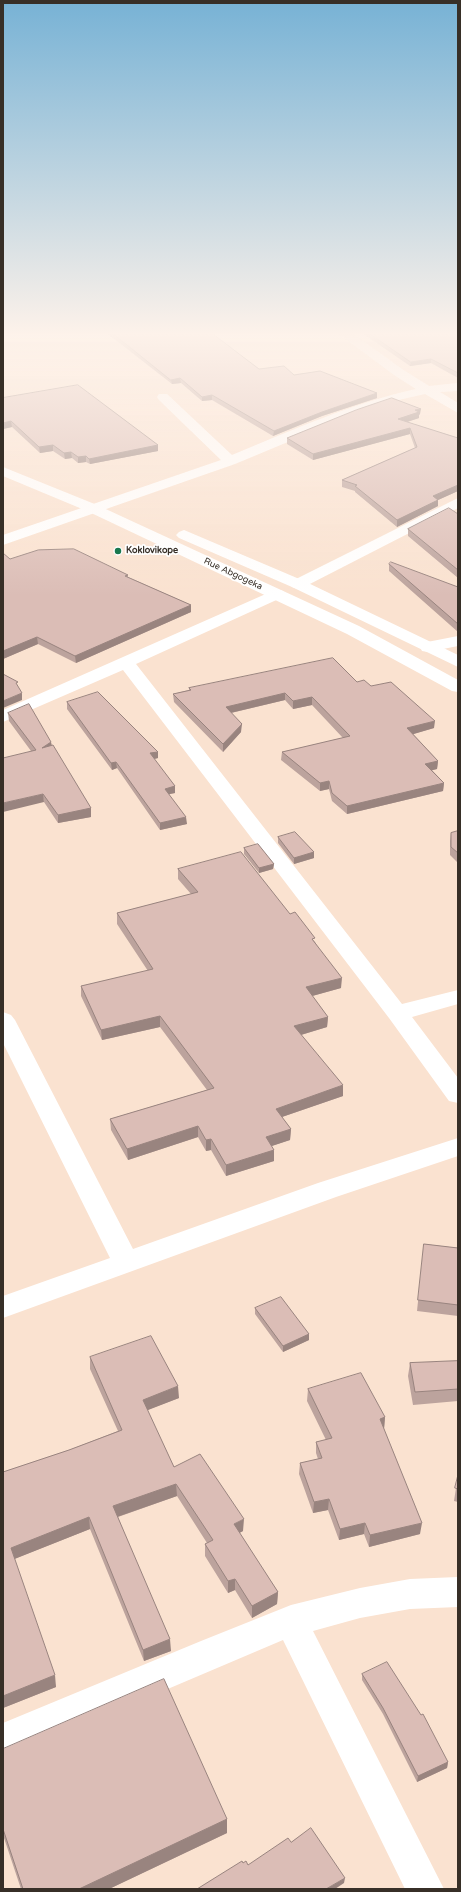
<!DOCTYPE html>
<style>
body{margin:0}
#map{position:relative;width:461px;height:1892px;overflow:hidden;background:#fae2d0;font-family:"Varela Round",sans-serif}
canvas{display:block}
.frame{position:absolute;inset:0;border:4px solid #372f27;pointer-events:none}
</style>
<div id="map">
<canvas width="461" height="1892"></canvas>
<div class="frame"></div>
</div>
<script>
const ctx = document.querySelector('canvas').getContext('2d');
ctx.lineJoin = 'round';
function fillPath(path, color) {
  ctx.fillStyle = color;
  ctx.fill(path, 'evenodd');
}
function stroke(path, color, width, dash) {
  ctx.strokeStyle = color;
  ctx.lineWidth = width;
  ctx.lineCap = dash ? 'butt' : 'round';
  ctx.setLineDash(dash || []);
  ctx.stroke(path);
}
function label(font, color, halo, rows, align = 'center') {
  ctx.font = font + ' "Varela Round",sans-serif';
  ctx.lineWidth = 3.5;
  ctx.setLineDash([]);
  ctx.textBaseline = 'middle';
  ctx.strokeStyle = halo;
  ctx.fillStyle = color;
  for (const [text, x, y, turn = 0] of rows) {
    ctx.save();
    ctx.translate(x, y);
    ctx.rotate((+turn || 0) * Math.PI / 180);
    ctx.textAlign = isNaN(turn) ? turn : align;
    if (halo) ctx.strokeText(text, 0, 0);
    ctx.fillText(text, 0, 0);
    ctx.restore();
  }
}
const street = new Path2D(`
 M 335,331 L 349,331 L 402,369 L 429,386 L 458,383 L 458,391 L 440,392 L 458,403 L 458,413 L 425,394 L 394,401 L 355,414 L 235,464 L 3,545 L 3,535 L 221,460 L 159,400 L 157,397 L 159,394 L 167,394 L 232,455 C 293,430 352,403 416,389 L 394,375 Z
 M 458,498 L 458,508 L 304,587 L 298,589 L 292,587 L 290,584 L 292,581 Z
 M 277,589 L 283,591 L 285,594 L 283,597 L 136,664 L 402,1004 L 458,990 L 458,1004 L 412,1017 L 458,1078 L 458,1103 L 449,1101 L 389,1018 L 123,670 L 3,722 L 3,710 Z
 M 458,636 L 458,646 L 428,652 L 422,651 L 420,647 L 422,643 Z
 M 3,1012 L 11,1015 L 15,1020 L 133,1249 L 318,1183 L 458,1138 L 458,1156 L 336,1197 L 3,1318 L 3,1296 L 110,1258 L 3,1043 Z
 M 458,1577 L 458,1607 L 410,1609 L 360,1618 L 313,1631 L 444,1889 L 405,1889 L 283,1640 L 3,1759 L 3,1723 L 201,1641 L 291,1605 L 360,1588 L 410,1579 Z`);
const primary = new Path2D(`
 M 3,467 L 97,505 L 359,626 L 458,680 L 458,692 L 452,691 L 347,634 L 87,511 L 3,476 Z
 M 184,530 L 304,581 L 458,655 L 458,667 L 292,587 L 179,538 L 176,535 L 179,532 Z`);
const wall = new Path2D(`
 M 104,331 L 232,331 L 213,334 L 259,369 L 294,375 L 377,393 L 377,398 L 322,416 L 273,436 L 212,400 L 202,401 L 181,383 L 172,384 Z
 M 359,331 L 458,331 L 458,378 L 431,363 L 410,366 Z
 M 3,398 L 158,445 L 158,451 L 90,464 L 86,462 L 78,463 L 72,458 L 65,459 L 53,451 L 40,453 L 12,427 L 3,429 Z
 M 420,414 L 419,415 L 419,418 L 407,422 L 458,438 L 458,491 L 438,500 L 438,506 L 397,527 L 355,492 L 355,491 L 342,487 L 342,480 L 415,448 L 410,434 L 313,460 L 287,444 L 287,438 Z
 M 458,514 L 458,578 L 408,536 L 408,529 Z
 M 3,553 L 10,559 L 128,575 L 128,577 L 191,605 L 191,612 L 76,663 L 38,644 L 3,659 Z
 M 389,564 L 458,587 L 458,632 L 389,571 Z
 M 357,682 L 371,686 L 434,728 L 413,734 L 438,761 L 437,769 L 432,770 L 444,783 L 443,791 L 347,814 L 332,801 L 329,789 L 320,791 L 281,760 L 282,752 L 343,738 L 312,705 L 293,709 L 285,700 L 231,713 L 241,732 L 223,752 L 174,702 L 173,694 L 189,690 L 189,688 Z
 M 67,702 L 158,752 L 158,758 L 154,759 L 175,786 L 175,793 L 169,794 L 187,824 L 160,830 L 117,768 L 112,770 L 67,709 Z
 M 8,713 L 51,742 L 52,746 L 91,808 L 91,817 L 58,823 L 44,802 L 31,751 L 9,721 Z
 M 458,831 L 458,863 L 450,855 L 450,841 L 451,833 Z
 M 278,837 L 314,852 L 314,858 L 294,864 L 278,843 Z
 M 244,848 L 274,864 L 273,869 L 259,873 L 244,854 Z
 M 178,869 L 290,914 L 315,942 L 341,988 L 312,996 L 328,1017 L 327,1027 L 301,1035 L 343,1096 L 282,1117 L 291,1129 L 290,1140 L 271,1146 L 274,1161 L 226,1176 L 211,1150 L 206,1151 L 198,1137 L 128,1160 L 111,1130 L 110,1119 L 207,1090 L 160,1027 L 102,1040 L 81,996 L 81,986 L 148,971 L 117,924 L 117,913 L 191,894 L 178,879 Z
 M 424,1244 L 458,1248 L 458,1316 L 417,1311 Z
 M 255,1308 L 309,1334 L 309,1340 L 283,1352 L 255,1314 Z
 M 90,1357 L 179,1398 L 147,1410 L 174,1467 L 243,1531 L 239,1533 L 278,1592 L 277,1604 L 252,1618 L 235,1590 L 228,1593 L 205,1556 L 205,1544 L 207,1543 L 177,1496 L 118,1517 L 171,1651 L 144,1661 L 90,1529 L 14,1559 L 56,1687 L 3,1708 L 3,1472 L 69,1450 L 118,1431 L 90,1369 Z
 M 458,1361 L 458,1401 L 413,1405 L 408,1376 L 410,1363 Z
 M 308,1389 L 385,1417 L 384,1429 L 420,1534 L 369,1547 L 364,1534 L 339,1540 L 328,1510 L 313,1513 L 299,1474 L 300,1463 L 318,1459 L 316,1453 L 316,1442 L 326,1440 L 307,1401 Z
 M 458,1475 L 458,1502 L 454,1501 Z
 M 362,1674 L 448,1762 L 447,1768 L 417,1782 L 383,1714 L 362,1680 Z
 M 3,1749 L 227,1819 L 227,1833 L 109,1889 L 21,1889 L 3,1835 Z`);
const shadedWall = new Path2D(`
 M 209,331 L 232,331 L 209,335 Z
 M 431,359 L 431,363 L 410,366 L 411,362 Z
 M 180,378 L 181,383 L 172,384 L 171,380 Z
 M 377,393 L 377,398 L 322,416 L 273,436 L 274,431 L 322,412 Z
 M 212,395 L 212,400 L 202,401 L 202,397 Z
 M 421,409 L 420,414 L 419,415 L 419,418 L 398,425 L 398,419 L 415,410 Z
 M 11,421 L 12,427 L 3,429 L 3,423 Z
 M 410,428 L 410,434 L 313,460 L 313,454 Z
 M 53,445 L 53,451 L 40,453 L 39,447 Z
 M 158,445 L 158,451 L 90,464 L 89,459 Z
 M 71,452 L 72,458 L 65,459 L 64,453 Z
 M 86,456 L 86,462 L 78,463 L 78,457 Z
 M 458,485 L 458,491 L 438,500 L 438,506 L 397,527 L 397,520 L 433,496 Z
 M 191,605 L 191,612 L 76,663 L 75,656 Z
 M 37,637 L 38,644 L 3,659 L 3,651 Z
 M 22,693 L 22,700 L 3,708 L 3,701 Z
 M 285,693 L 285,700 L 226,714 L 226,707 Z
 M 312,697 L 312,705 L 293,709 L 293,701 Z
 M 435,721 L 434,728 L 407,736 L 407,728 Z
 M 242,724 L 241,732 L 223,752 L 223,744 Z
 M 51,742 L 52,750 L 42,748 Z
 M 158,752 L 158,758 L 150,760 L 150,753 Z
 M 438,761 L 437,769 L 425,772 L 425,764 Z
 M 116,762 L 117,768 L 112,770 L 111,763 Z
 M 329,781 L 329,789 L 320,791 L 320,783 Z
 M 444,783 L 443,791 L 347,814 L 347,806 Z
 M 175,786 L 175,793 L 165,795 L 165,789 Z
 M 43,794 L 44,802 L 3,812 L 3,803 Z
 M 91,808 L 91,817 L 58,823 L 58,815 Z
 M 186,817 L 187,824 L 160,830 L 160,823 Z
 M 314,852 L 314,858 L 294,864 L 294,858 Z
 M 274,864 L 273,869 L 259,873 L 259,868 Z
 M 342,978 L 341,988 L 305,998 L 306,987 Z
 M 160,1016 L 160,1027 L 102,1040 L 101,1030 Z
 M 328,1017 L 327,1027 L 294,1037 L 294,1026 Z
 M 343,1085 L 343,1096 L 276,1119 L 276,1109 Z
 M 198,1126 L 198,1137 L 128,1160 L 127,1149 Z
 M 291,1129 L 290,1140 L 266,1148 L 266,1137 Z
 M 211,1139 L 211,1150 L 206,1151 L 206,1140 Z
 M 274,1150 L 274,1161 L 226,1176 L 226,1165 Z
 M 309,1334 L 309,1340 L 283,1352 L 283,1346 Z
 M 178,1386 L 179,1398 L 143,1412 L 143,1400 Z
 M 385,1417 L 384,1429 L 380,1419 Z
 M 176,1484 L 177,1496 L 114,1518 L 113,1506 Z
 M 329,1499 L 328,1510 L 313,1513 L 314,1502 Z
 M 89,1517 L 90,1529 L 12,1560 L 11,1548 Z
 M 244,1519 L 243,1531 L 234,1536 L 234,1524 Z
 M 365,1523 L 364,1534 L 339,1540 L 340,1529 Z
 M 422,1523 L 420,1534 L 369,1547 L 370,1535 Z
 M 235,1579 L 235,1590 L 228,1593 L 228,1581 Z
 M 278,1592 L 277,1604 L 252,1618 L 252,1606 Z
 M 170,1639 L 171,1651 L 144,1661 L 143,1650 Z
 M 55,1675 L 56,1687 L 3,1708 L 3,1696 Z
 M 448,1762 L 447,1768 L 417,1782 L 418,1776 Z
 M 227,1819 L 227,1833 L 109,1889 L 79,1889 Z
 M 345,1878 L 344,1883 L 335,1889 L 326,1889 Z`);
const building = new Path2D(`
 M 110,331 L 209,331 L 259,369 L 284,366 L 294,375 L 320,371 L 377,393 L 322,412 L 274,431 L 212,395 L 202,397 L 180,378 L 171,380 Z
 M 366,331 L 458,331 L 458,373 L 431,359 L 411,362 Z
 M 78,385 L 158,445 L 89,459 L 86,456 L 78,457 L 71,452 L 64,453 L 53,445 L 39,447 L 11,421 L 3,423 L 3,398 Z
 M 392,398 L 421,409 L 415,410 L 419,412 L 398,419 L 458,438 L 458,485 L 433,496 L 438,500 L 397,520 L 355,486 L 357,485 L 342,480 L 417,447 L 410,428 L 313,454 L 287,438 L 356,410 Z
 M 449,508 L 458,514 L 458,570 L 408,529 Z
 M 74,549 L 128,575 L 125,576 L 191,605 L 75,656 L 37,637 L 3,651 L 3,553 L 10,559 L 38,550 Z
 M 391,562 L 458,587 L 458,624 L 389,564 Z
 M 333,658 L 357,682 L 364,680 L 371,686 L 391,682 L 435,721 L 407,728 L 438,761 L 425,764 L 444,783 L 347,806 L 332,793 L 329,781 L 320,783 L 282,752 L 350,736 L 312,697 L 293,701 L 285,693 L 226,707 L 242,724 L 223,744 L 173,694 L 191,690 L 189,688 Z
 M 3,674 L 18,682 L 16,683 L 22,693 L 3,701 Z
 M 98,692 L 158,752 L 150,753 L 175,786 L 165,789 L 186,817 L 160,823 L 116,762 L 111,763 L 67,702 Z
 M 29,704 L 51,742 L 42,748 L 53,745 L 91,808 L 58,815 L 43,794 L 3,803 L 3,758 L 36,750 L 8,713 Z
 M 458,831 L 458,853 L 451,847 L 451,833 Z
 M 295,832 L 314,852 L 294,858 L 278,837 Z
 M 258,844 L 274,864 L 259,868 L 244,848 Z
 M 241,852 L 290,914 L 295,912 L 315,938 L 312,939 L 342,978 L 306,987 L 328,1017 L 294,1026 L 343,1085 L 276,1109 L 291,1129 L 266,1137 L 274,1150 L 226,1165 L 211,1139 L 206,1140 L 198,1126 L 127,1149 L 110,1119 L 214,1088 L 160,1016 L 101,1030 L 81,986 L 153,969 L 117,913 L 198,892 L 178,869 Z
 M 424,1244 L 458,1248 L 458,1305 L 418,1300 Z
 M 281,1297 L 309,1334 L 283,1346 L 255,1308 Z
 M 151,1336 L 178,1386 L 143,1400 L 174,1467 L 200,1454 L 244,1519 L 234,1524 L 278,1592 L 252,1606 L 235,1579 L 228,1581 L 205,1544 L 213,1540 L 176,1484 L 113,1506 L 170,1639 L 143,1650 L 89,1517 L 11,1548 L 55,1675 L 3,1696 L 3,1472 L 69,1450 L 122,1430 L 90,1357 Z
 M 458,1361 L 458,1389 L 415,1392 L 410,1363 Z
 M 361,1373 L 385,1417 L 380,1419 L 422,1523 L 370,1535 L 365,1523 L 340,1529 L 329,1499 L 314,1502 L 300,1463 L 322,1458 L 316,1442 L 332,1438 L 308,1389 Z
 M 458,1475 L 458,1489 L 455,1488 Z
 M 387,1662 L 421,1715 L 423,1714 L 448,1762 L 418,1776 L 383,1708 L 362,1674 Z
 M 164,1679 L 227,1819 L 79,1889 L 23,1889 L 3,1829 L 3,1749 Z
 M 311,1828 L 345,1878 L 326,1889 L 197,1889 L 242,1861 L 243,1863 L 246,1861 L 248,1865 L 288,1838 L 291,1842 Z`);
const markers = [
 [118,551,4,"#19784e"]
];
const farPoinames = [
 ["Koklovikope",126,551]
];
const farStreetnames = [
 ["Rue Abgogeka",233,574,25]
];
fillPath(street, '#fff');
fillPath(primary, '#fff');
fillPath(wall, '#bca39d');
fillPath(shadedWall, '#99847f');
fillPath(building, '#dbbdb6');
stroke(building, '#99847f', 1);
const sky = ctx.createLinearGradient(0, 0, 0, 596);
sky.addColorStop(0, '#77b2d5');
sky.addColorStop(0.56, '#fdf2ea');
sky.addColorStop(1, '#fdf2ea00');
ctx.fillStyle = sky;
ctx.fillRect(0, 0, 461, 596);
for (const [x, y, r, color] of markers) {
  const dot = new Path2D();
  dot.arc(x, y, r, 0, 2 * Math.PI);
  ctx.fillStyle = color;
  ctx.fill(dot);
  stroke(dot, '#fff', 1.5);
}
label('bold 9px', '#372f27', '#fff', farPoinames, 'left');
label('9px', '#372f27', '#fff', farStreetnames);
</script>
